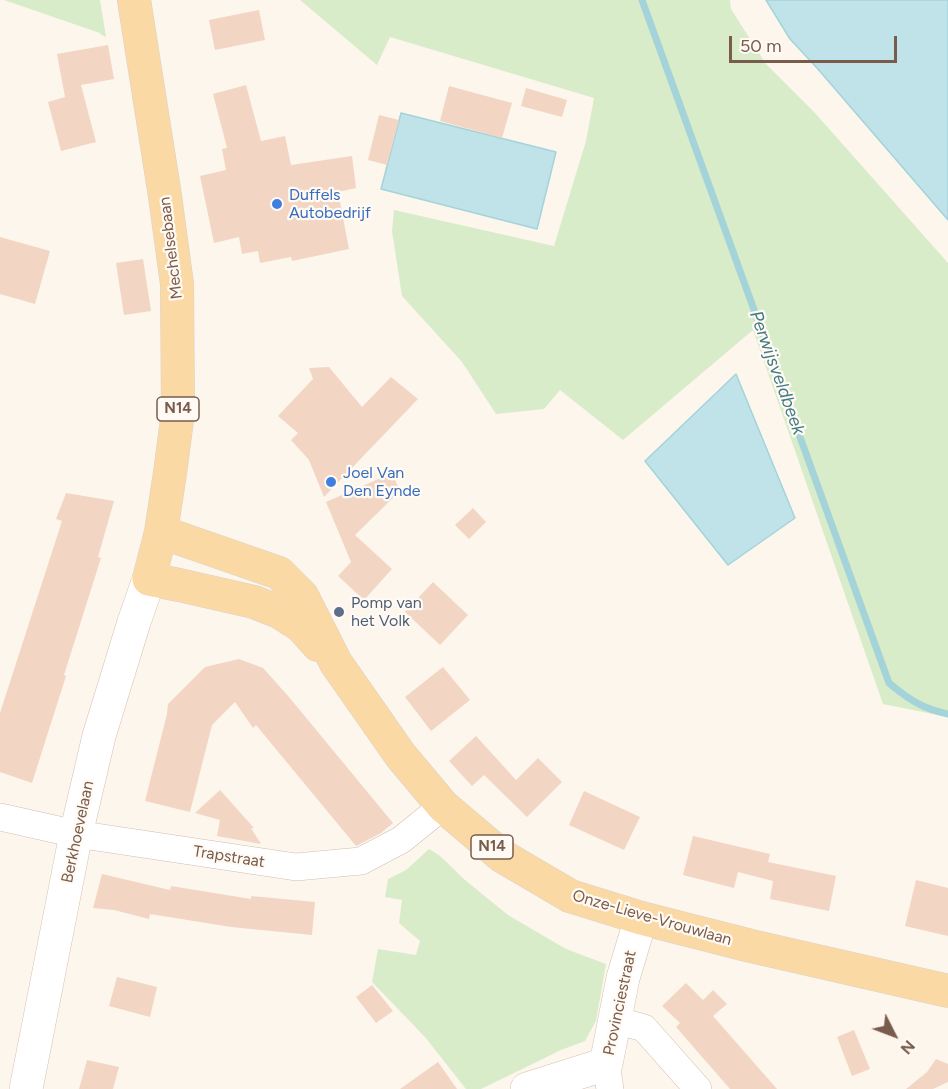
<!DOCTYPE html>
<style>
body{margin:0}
#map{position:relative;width:948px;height:1089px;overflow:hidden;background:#fdf6ec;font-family:Figtree,sans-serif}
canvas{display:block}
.north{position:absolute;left:864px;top:1005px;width:60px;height:60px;-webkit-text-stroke:4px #fffaf3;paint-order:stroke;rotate:132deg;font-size:16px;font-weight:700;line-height:24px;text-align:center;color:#7a5c4d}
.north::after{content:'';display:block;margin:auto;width:21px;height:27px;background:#7a5c4d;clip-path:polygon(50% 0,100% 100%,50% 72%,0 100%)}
.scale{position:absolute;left:729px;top:36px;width:168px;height:27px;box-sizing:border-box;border:3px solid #7a5c4d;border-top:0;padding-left:8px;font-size:18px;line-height:21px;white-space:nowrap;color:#7a5c4d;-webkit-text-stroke:4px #fffaf3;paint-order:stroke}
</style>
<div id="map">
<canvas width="948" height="1089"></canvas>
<div class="north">N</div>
<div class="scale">50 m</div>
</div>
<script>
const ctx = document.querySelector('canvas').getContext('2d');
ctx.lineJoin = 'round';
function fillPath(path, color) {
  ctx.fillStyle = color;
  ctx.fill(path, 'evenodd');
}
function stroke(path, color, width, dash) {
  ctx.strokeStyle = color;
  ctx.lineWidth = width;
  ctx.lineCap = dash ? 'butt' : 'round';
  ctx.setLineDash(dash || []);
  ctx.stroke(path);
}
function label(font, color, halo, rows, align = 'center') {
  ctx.font = font + ' Figtree,sans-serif';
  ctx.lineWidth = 4.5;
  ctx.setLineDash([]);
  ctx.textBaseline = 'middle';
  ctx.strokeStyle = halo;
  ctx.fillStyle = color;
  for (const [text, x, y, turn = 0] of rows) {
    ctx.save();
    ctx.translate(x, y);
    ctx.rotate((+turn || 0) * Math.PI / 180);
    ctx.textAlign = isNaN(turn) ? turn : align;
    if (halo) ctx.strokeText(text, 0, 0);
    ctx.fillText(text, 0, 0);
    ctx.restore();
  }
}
const green = new Path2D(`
 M 4,0 L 100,0 L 106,37 L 100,34 L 100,33 Z
 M 300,0 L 730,0 L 731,9 L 766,64 L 815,113 L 948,263 L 948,717 L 883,704 L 753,330 L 623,440 L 560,390 L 544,409 L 496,414 L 462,362 L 402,296 L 392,231 L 394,210 L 554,246 L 586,141 L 594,98 L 390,37 L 377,65 Z
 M 429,849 L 439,855 L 465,880 L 508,915 L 566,949 L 606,964 L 596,1021 L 585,1041 L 561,1050 L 481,1089 L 466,1089 L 425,1037 L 372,982 L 378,949 L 416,955 L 420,941 L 399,923 L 402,900 L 385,897 L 388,879 L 406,870 Z`);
const water = new Path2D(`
 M 766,0 L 948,0 L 948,220 L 817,68 L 790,39 Z
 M 401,113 L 556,152 L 537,229 L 381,189 Z
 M 736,374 L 795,518 L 728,565 L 645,461 Z`);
const stream = new Path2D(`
 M 642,0 L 889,683 C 908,699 923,709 948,714`);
const building = new Path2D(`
 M 259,10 L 265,40 L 215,50 L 209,20 Z
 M 108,45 L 114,79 L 81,85 L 96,142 L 61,151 L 48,102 L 65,97 L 57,54 Z
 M 246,85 L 261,141 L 285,136 L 291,165 L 352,156 L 356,188 L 338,192 L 349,249 L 292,261 L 291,257 L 260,263 L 258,251 L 242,254 L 239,237 L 214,243 L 200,176 L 226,170 L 222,149 L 227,148 L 213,94 Z
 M 449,86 L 512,103 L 502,138 L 440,121 Z
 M 526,88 L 567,100 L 562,117 L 521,106 Z
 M 379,115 L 399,120 L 387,165 L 368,160 Z
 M 0,237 L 50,251 L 35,304 L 0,294 Z
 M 143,259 L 151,311 L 124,315 L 116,263 Z
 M 329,367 L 362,407 L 391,377 L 418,399 L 324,497 L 309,460 L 291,440 L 298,433 L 278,416 L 313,379 L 309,368 Z
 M 392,473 L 400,491 L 355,535 L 392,569 L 364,600 L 338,576 L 351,562 L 326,502 Z
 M 66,493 L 114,501 L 98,557 L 101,558 L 64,675 L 66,676 L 32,783 L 0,772 L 0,713 L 62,521 L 56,519 Z
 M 473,508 L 486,522 L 469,539 L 455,525 Z
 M 433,582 L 468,615 L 440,645 L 405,612 Z
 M 239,659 L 263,668 L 289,697 L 393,823 L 381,833 L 356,846 L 256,725 L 253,728 L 235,702 L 212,725 L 190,812 L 145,801 L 167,714 L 168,704 L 205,667 Z
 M 443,667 L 470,700 L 431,731 L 405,697 Z
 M 476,736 L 516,780 L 538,758 L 562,782 L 527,817 L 484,775 L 472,786 L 449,761 Z
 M 220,790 L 254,828 L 251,828 L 261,844 L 217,836 L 220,820 L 195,813 Z
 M 584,791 L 640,817 L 624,850 L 569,825 Z
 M 693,836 L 770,854 L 768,862 L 836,876 L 829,911 L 770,899 L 773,881 L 738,872 L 734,888 L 683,875 Z
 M 102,874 L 170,890 L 171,886 L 251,899 L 251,896 L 315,902 L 312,935 L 231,927 L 150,914 L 149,919 L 114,910 L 93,908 Z
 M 916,880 L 948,888 L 948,936 L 905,926 Z
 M 117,977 L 157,987 L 150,1017 L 109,1006 Z
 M 686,983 L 703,1000 L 713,990 L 727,1004 L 713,1016 L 777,1089 L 730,1089 L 676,1027 L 680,1023 L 662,1006 Z
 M 372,985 L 393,1011 L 376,1023 L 356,997 Z
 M 854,1030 L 870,1069 L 852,1076 L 837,1037 Z
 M 936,1059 L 948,1064 L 948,1082 L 933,1089 L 906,1089 L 927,1072 Z
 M 87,1060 L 119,1067 L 113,1089 L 79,1089 Z
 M 438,1062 L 457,1089 L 400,1089 Z`);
const street = new Path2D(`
 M 0,817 L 76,834 L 296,867 L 361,861 L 401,840 L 443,806
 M 615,1020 L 644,1028 L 698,1089
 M 606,1064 L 610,1089`);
const secondary = new Path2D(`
 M 26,1089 L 76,834 L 99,736 L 134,622 L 149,579
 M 527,1089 L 606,1064 L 623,978 L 641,918`);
const primary = new Path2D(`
 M 134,0 L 165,196 L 177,284 L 178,412 L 170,473 L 161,532 L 149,579 L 179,585 L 254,602 L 279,612 L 301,626 L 318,645
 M 161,532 L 279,573 L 302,596 L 336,663 L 401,756 L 443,806 L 502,856 L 570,896 L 641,918 L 751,946 L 948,991`);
const markers = [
 [277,204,6,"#3f7fe0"],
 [331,482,6,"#3f7fe0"],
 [339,612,6,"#5c6f8a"]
];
const shields = [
 [178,409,42],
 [492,847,42]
];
const shieldNames = [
 ["N14",178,409],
 ["N14",492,847]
];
const shopNames = [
 ["Duffels",289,195],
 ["Autobedrijf",289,213],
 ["Joel Van",343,473],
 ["Den Eynde",343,491]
];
const streetNames = [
 ["Mechelsebaan",171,248,-97],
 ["Berkhoevelaan",78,832,-78],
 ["Trapstraat",229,857,9],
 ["Onze-Lieve-Vrouwlaan",652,918,16],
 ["Provinciestraat",620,1003,-78]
];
const serviceNames = [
 ["Pomp van",351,603],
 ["het Volk",351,621]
];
const waterNames = [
 ["Perwijsveldbeek",777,373,70]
];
fillPath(green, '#d8ecc9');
fillPath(water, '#bfe3e8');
stroke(water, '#a5d3da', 1.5);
stroke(stream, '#a5d3da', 7);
fillPath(building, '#f3d5c3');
stroke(street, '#d1beb0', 28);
stroke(secondary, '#d6c0b0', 34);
stroke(primary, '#dad1cd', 34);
stroke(street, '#fff', 27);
stroke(secondary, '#fff', 33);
stroke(primary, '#fbd9a5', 33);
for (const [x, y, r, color] of markers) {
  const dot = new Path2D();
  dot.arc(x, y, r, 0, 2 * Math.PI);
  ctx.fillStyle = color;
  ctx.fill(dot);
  stroke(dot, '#fffaf3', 2);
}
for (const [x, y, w] of shields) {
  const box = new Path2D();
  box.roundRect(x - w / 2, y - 12, w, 24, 4.5);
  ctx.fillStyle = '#fffaf3';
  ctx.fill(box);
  stroke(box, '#7a5c4d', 1.5);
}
label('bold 15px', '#7a5c4d', null, shieldNames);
label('16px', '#366cbe', '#fffaf3', shopNames, 'left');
label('16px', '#7a5c4d', '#fffaf3', streetNames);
label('16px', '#4e5e75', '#fffaf3', serviceNames, 'left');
label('italic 18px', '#437c86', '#fffaf3', waterNames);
</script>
